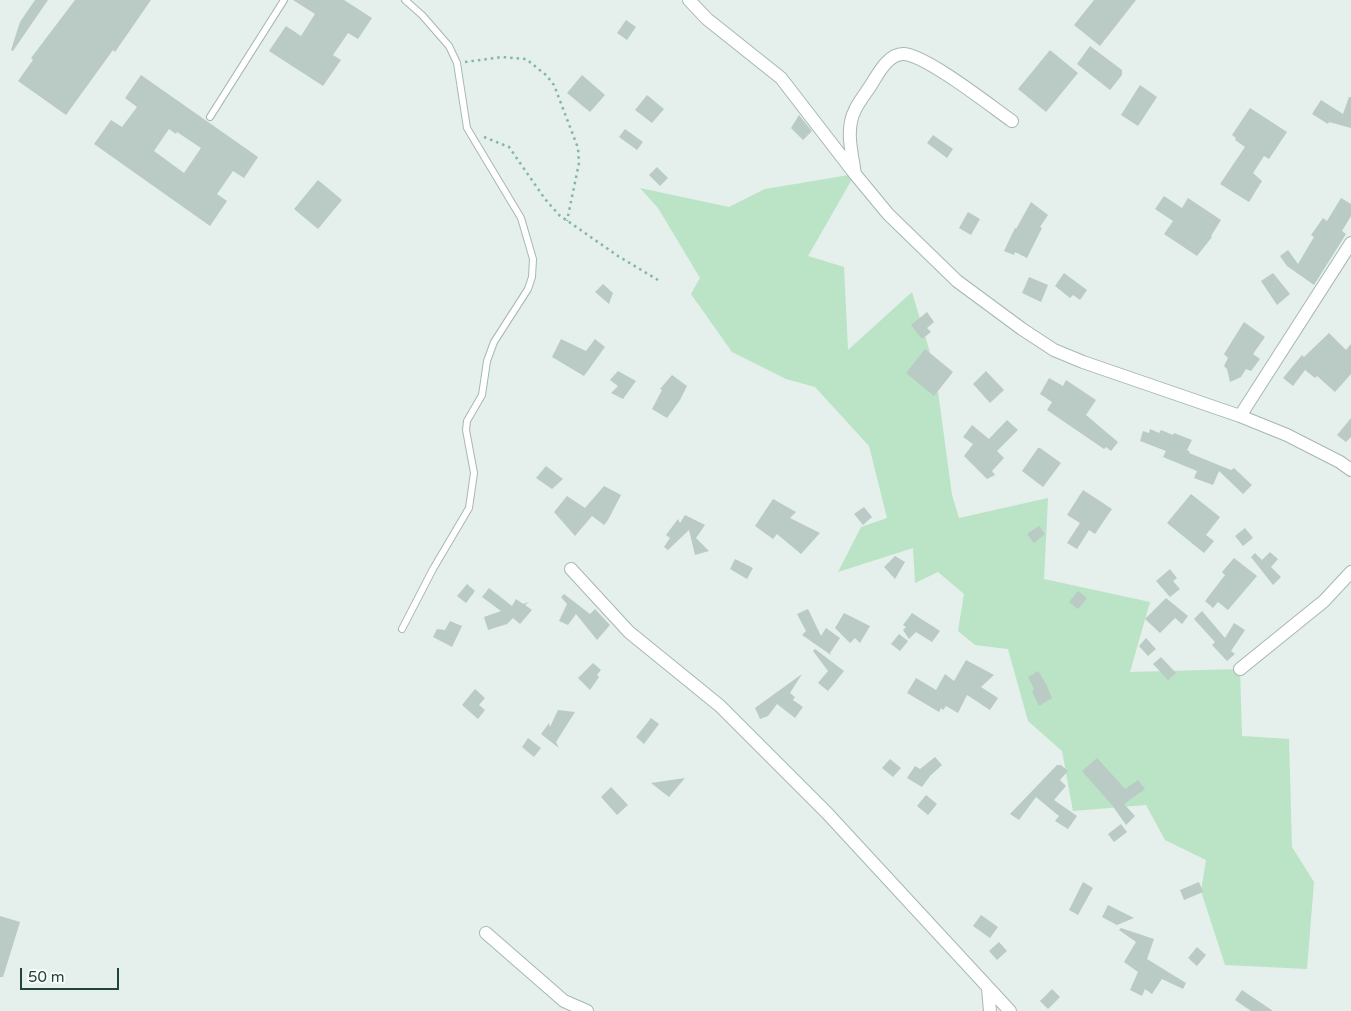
<!DOCTYPE html>
<style>
body{margin:0}
#map{position:relative;width:1351px;height:1011px;overflow:hidden;background:#e5efeb;font-family:"Varela Round",sans-serif}
canvas{display:block}
.scale{position:absolute;left:20px;top:968px;width:99px;height:22px;box-sizing:border-box;border:2px solid #21443b;border-top:0;padding-left:6px;font-size:15px;line-height:18px;white-space:nowrap;color:#21443b;-webkit-text-stroke:4px #f6fbf8;paint-order:stroke}
</style>
<div id="map">
<canvas width="1351" height="1011"></canvas>
<div class="scale">50 m</div>
</div>
<script>
const ctx = document.querySelector('canvas').getContext('2d');
ctx.lineJoin = 'round';
function fillPath(path, color) {
  ctx.fillStyle = color;
  ctx.fill(path, 'evenodd');
}
function stroke(path, color, width, dash) {
  ctx.strokeStyle = color;
  ctx.lineWidth = width;
  ctx.lineCap = dash ? 'butt' : 'round';
  ctx.setLineDash(dash || []);
  ctx.stroke(path);
}
const green = new Path2D(`
 M 855,174 L 808,256 L 844,267 L 848,350 L 912,292 L 935,369 L 952,495 L 959,518 L 1048,498 L 1044,579 L 1150,602 L 1130,672 L 1240,669 L 1242,736 L 1289,739 L 1292,847 L 1314,882 L 1307,969 L 1225,965 L 1201,891 L 1206,860 L 1165,840 L 1146,805 L 1073,811 L 1062,751 L 1028,721 L 1008,649 L 975,645 L 958,631 L 964,594 L 938,572 L 915,583 L 913,548 L 838,572 L 861,527 L 887,518 L 869,446 L 815,387 L 786,379 L 732,352 L 691,294 L 700,278 L 658,208 L 640,188 L 729,207 L 765,189 Z`);
const building = new Path2D(`
 M 35,0 L 48,0 L 13,51 L 11,50 L 20,22 Z
 M 75,0 L 151,0 L 115,52 L 113,50 L 66,115 L 18,81 L 33,60 L 31,58 Z
 M 293,0 L 344,0 L 372,18 L 358,39 L 348,33 L 333,55 L 341,60 L 323,86 L 269,51 L 286,26 L 301,36 L 315,14 Z
 M 1094,0 L 1136,0 L 1100,46 L 1074,25 Z
 M 626,20 L 636,27 L 627,40 L 617,33 Z
 M 1090,46 L 1122,70 L 1122,75 L 1110,90 L 1077,64 Z
 M 1050,50 L 1078,73 L 1046,112 L 1018,89 Z
 M 141,75 L 258,157 L 244,178 L 233,171 L 217,194 L 227,201 L 210,226 L 94,144 L 111,120 L 122,127 L 137,107 L 125,98 ZM 169,129 L 176,134 L 177,132 L 201,148 L 184,173 L 154,151 Z
 M 582,75 L 605,95 L 590,112 L 567,93 Z
 M 1140,85 L 1157,97 L 1138,126 L 1121,115 Z
 M 647,95 L 664,109 L 652,123 L 635,110 Z
 M 1349,97 L 1351,97 L 1351,128 L 1329,122 L 1328,124 L 1312,114 L 1321,100 L 1343,114 Z
 M 1250,108 L 1287,132 L 1269,159 L 1264,156 L 1253,173 L 1262,181 L 1249,202 L 1220,184 L 1245,147 L 1235,140 L 1236,138 L 1232,135 Z
 M 799,115 L 812,131 L 803,140 L 791,128 Z
 M 625,129 L 643,142 L 637,150 L 619,137 Z
 M 933,135 L 953,149 L 947,158 L 927,143 Z
 M 657,167 L 668,178 L 660,186 L 649,175 Z
 M 318,180 L 342,200 L 318,229 L 294,209 Z
 M 1164,196 L 1182,208 L 1188,198 L 1221,220 L 1211,236 L 1212,237 L 1197,256 L 1164,234 L 1173,221 L 1155,209 Z
 M 1341,198 L 1351,204 L 1351,216 L 1342,231 L 1346,234 L 1314,285 L 1287,266 L 1280,256 L 1288,250 L 1298,264 L 1314,237 L 1311,235 L 1323,218 L 1327,221 Z
 M 1031,202 L 1048,215 L 1040,227 L 1042,228 L 1027,258 L 1015,252 L 1014,255 L 1004,251 L 1015,228 L 1016,229 Z
 M 968,212 L 980,219 L 971,235 L 959,228 Z
 M 1064,273 L 1087,290 L 1080,300 L 1073,295 L 1070,298 L 1055,286 Z
 M 1273,273 L 1290,294 L 1277,305 L 1261,281 Z
 M 1029,277 L 1048,285 L 1041,302 L 1022,293 Z
 M 603,284 L 613,293 L 609,304 L 595,292 Z
 M 927,312 L 934,322 L 927,328 L 931,332 L 922,339 L 911,325 Z
 M 1244,322 L 1265,337 L 1253,354 L 1260,359 L 1251,371 L 1246,369 L 1241,377 L 1230,382 L 1227,369 L 1224,366 L 1228,358 L 1224,354 Z
 M 1329,333 L 1346,350 L 1351,344 L 1351,374 L 1335,392 L 1317,376 L 1315,378 L 1305,370 L 1293,386 L 1283,378 L 1302,355 L 1304,357 Z
 M 561,339 L 586,351 L 595,339 L 605,347 L 584,376 L 552,357 Z
 M 925,349 L 953,372 L 934,396 L 906,373 Z
 M 618,371 L 636,381 L 623,399 L 611,393 L 618,386 L 610,380 Z
 M 986,371 L 1004,390 L 990,403 L 973,384 Z
 M 672,375 L 687,386 L 680,400 L 667,418 L 652,409 L 662,390 L 660,389 Z
 M 1049,378 L 1063,386 L 1066,380 L 1096,400 L 1086,415 L 1118,442 L 1111,451 L 1106,447 L 1104,449 L 1047,410 L 1052,402 L 1040,394 Z
 M 1351,418 L 1351,437 L 1346,442 L 1337,435 Z
 M 1007,420 L 1018,430 L 997,451 L 1004,458 L 992,471 L 995,475 L 987,479 L 964,456 L 973,444 L 963,437 L 972,425 L 989,439 Z
 M 1150,429 L 1159,433 L 1161,430 L 1173,435 L 1174,433 L 1192,440 L 1187,450 L 1190,452 L 1189,453 L 1231,470 L 1234,468 L 1252,485 L 1243,494 L 1219,471 L 1213,485 L 1194,478 L 1197,471 L 1163,457 L 1166,451 L 1140,441 L 1143,431 L 1149,433 Z
 M 1038,448 L 1040,448 L 1061,463 L 1043,487 L 1022,471 Z
 M 546,466 L 563,479 L 552,489 L 536,478 Z
 M 604,486 L 621,495 L 608,520 L 604,525 L 592,516 L 575,536 L 554,512 L 567,496 L 585,508 Z
 M 1083,490 L 1112,509 L 1095,534 L 1089,530 L 1077,549 L 1067,543 L 1080,523 L 1067,515 Z
 M 1191,494 L 1220,517 L 1206,535 L 1214,541 L 1204,553 L 1167,523 Z
 M 773,499 L 796,512 L 790,518 L 820,533 L 801,554 L 777,534 L 773,539 L 755,526 Z
 M 864,507 L 872,517 L 863,525 L 854,514 Z
 M 685,515 L 705,525 L 696,538 L 709,551 L 695,555 L 689,530 L 668,550 L 664,547 L 670,538 L 666,535 L 678,519 L 680,523 Z
 M 1039,526 L 1045,534 L 1034,543 L 1027,534 Z
 M 1245,528 L 1253,538 L 1243,546 L 1235,536 Z
 M 1270,552 L 1278,559 L 1271,567 L 1281,577 L 1273,585 L 1251,557 L 1255,553 L 1262,560 Z
 M 895,556 L 905,562 L 895,579 L 884,567 Z
 M 1234,558 L 1257,576 L 1228,610 L 1218,602 L 1213,608 L 1205,601 L 1225,575 L 1222,572 Z
 M 735,559 L 753,568 L 747,579 L 730,569 Z
 M 1170,569 L 1177,578 L 1173,581 L 1180,589 L 1170,597 L 1156,581 Z
 M 467,584 L 475,591 L 466,603 L 457,596 Z
 M 489,588 L 512,606 L 516,599 L 523,604 L 529,602 L 525,605 L 532,610 L 520,624 L 513,618 L 507,624 L 488,630 L 484,617 L 501,611 L 482,597 Z
 M 1078,591 L 1087,598 L 1078,609 L 1069,602 Z
 M 564,594 L 590,614 L 595,609 L 610,625 L 597,640 L 576,614 L 568,625 L 559,621 L 567,604 L 561,597 Z
 M 1166,598 L 1188,616 L 1182,624 L 1175,618 L 1160,633 L 1145,619 Z
 M 808,609 L 821,636 L 826,628 L 840,638 L 830,653 L 831,655 L 802,635 L 806,631 L 797,614 Z
 M 1202,611 L 1225,638 L 1234,623 L 1245,630 L 1231,651 L 1235,654 L 1227,661 L 1212,645 L 1215,642 L 1194,619 Z
 M 844,613 L 870,626 L 860,643 L 855,638 L 850,643 L 835,628 Z
 M 912,613 L 940,631 L 932,642 L 916,632 L 909,639 L 903,630 L 906,627 L 903,625 Z
 M 450,621 L 462,626 L 452,647 L 433,637 L 437,629 L 445,630 Z
 M 899,634 L 908,641 L 900,651 L 891,644 Z
 M 1146,638 L 1156,649 L 1148,656 L 1139,646 Z
 M 815,649 L 844,671 L 828,691 L 818,683 L 828,671 L 813,651 Z
 M 1161,657 L 1176,673 L 1168,680 L 1153,664 Z
 M 966,660 L 994,675 L 981,687 L 998,698 L 990,710 L 967,695 L 958,713 L 946,706 L 943,710 L 941,708 L 939,712 L 907,693 L 916,678 L 936,690 L 945,674 L 954,681 Z
 M 593,663 L 601,670 L 597,675 L 599,677 L 590,690 L 578,678 Z
 M 1038,671 L 1046,684 L 1052,698 L 1039,706 L 1032,691 L 1034,689 L 1028,677 Z
 M 802,674 L 790,693 L 795,697 L 793,700 L 803,707 L 795,718 L 777,704 L 768,716 L 760,719 L 755,708 Z
 M 475,689 L 485,698 L 479,705 L 485,710 L 478,719 L 462,705 Z
 M 558,710 L 575,712 L 556,742 L 559,748 L 541,734 L 549,723 L 550,727 Z
 M 651,718 L 659,724 L 644,744 L 636,737 Z
 M 528,738 L 541,748 L 534,757 L 522,747 Z
 M 935,757 L 942,765 L 930,776 L 922,787 L 907,778 L 915,766 L 920,769 Z
 M 1097,758 L 1125,789 L 1138,780 L 1145,789 L 1124,804 L 1135,816 L 1126,825 L 1112,805 L 1082,771 Z
 M 890,759 L 901,768 L 893,777 L 882,768 Z
 M 1057,765 L 1061,765 L 1068,771 L 1060,780 L 1066,786 L 1054,800 L 1077,816 L 1068,829 L 1055,821 L 1059,816 L 1036,797 L 1019,820 L 1010,814 Z
 M 685,778 L 669,797 L 651,783 Z
 M 611,787 L 628,805 L 617,815 L 601,797 Z
 M 926,795 L 937,804 L 928,815 L 917,806 Z
 M 1121,824 L 1127,832 L 1114,842 L 1108,834 Z
 M 1083,882 L 1093,888 L 1078,915 L 1069,910 Z
 M 1199,882 L 1203,892 L 1184,900 L 1180,890 Z
 M 1108,905 L 1134,918 L 1117,925 L 1102,917 Z
 M 981,915 L 998,927 L 990,938 L 973,926 Z
 M 0,916 L 20,922 L 3,977 L 0,977 Z
 M 1121,928 L 1154,939 L 1147,959 L 1186,983 L 1183,989 L 1162,979 L 1152,994 L 1145,989 L 1142,996 L 1130,990 L 1138,972 L 1124,962 L 1136,942 L 1119,930 Z
 M 999,942 L 1007,951 L 997,960 L 989,951 Z
 M 1197,947 L 1206,955 L 1197,966 L 1188,958 Z
 M 1052,989 L 1060,997 L 1048,1009 L 1040,1001 Z
 M 1242,990 L 1273,1011 L 1251,1011 L 1235,1000 Z`);
const path = new Path2D(`
 M 465,62 L 502,57 L 526,59 L 546,75 L 554,85 L 578,148 L 579,163 L 567,221
 M 484,137 L 509,147 L 545,199 L 559,215 L 618,256 L 658,280`);
const service = new Path2D(`
 M 210,117 L 284,0
 M 402,629 L 433,569 L 469,508 L 474,473 L 466,430 L 467,421 L 482,395 L 487,361 L 494,342 L 528,289 L 532,277 L 533,259 L 521,218 L 467,128 L 457,63 L 449,46 L 422,15 L 405,0`);
const minor = new Path2D(`
 M 689,0 L 707,19 L 781,78 L 855,174 L 888,214 L 957,281 L 1022,329 L 1054,350 L 1083,362 L 1240,416 L 1287,435 L 1340,462 L 1351,470
 M 855,174 C 852,154 845,129 855,110 C 859,101 866,93 871,85 C 878,74 888,54 903,54 C 925,54 992,107 1012,121
 M 1240,416 L 1351,243
 M 571,569 L 629,632 L 720,706 L 827,813 L 1010,1011
 M 1240,669 L 1324,601 L 1351,572
 M 486,933 L 564,1001 L 587,1011
 M 988,988 L 990,1011`);
fillPath(green, '#bbe3c6');
fillPath(building, '#b9cbc4');
stroke(service, '#a6b8b3', 8);
stroke(minor, '#a6b8b3', 14);
stroke(path, '#81b7a6', 2.5, [2.5, 4]);
stroke(service, '#fff', 6);
stroke(minor, '#fff', 12);
</script>
